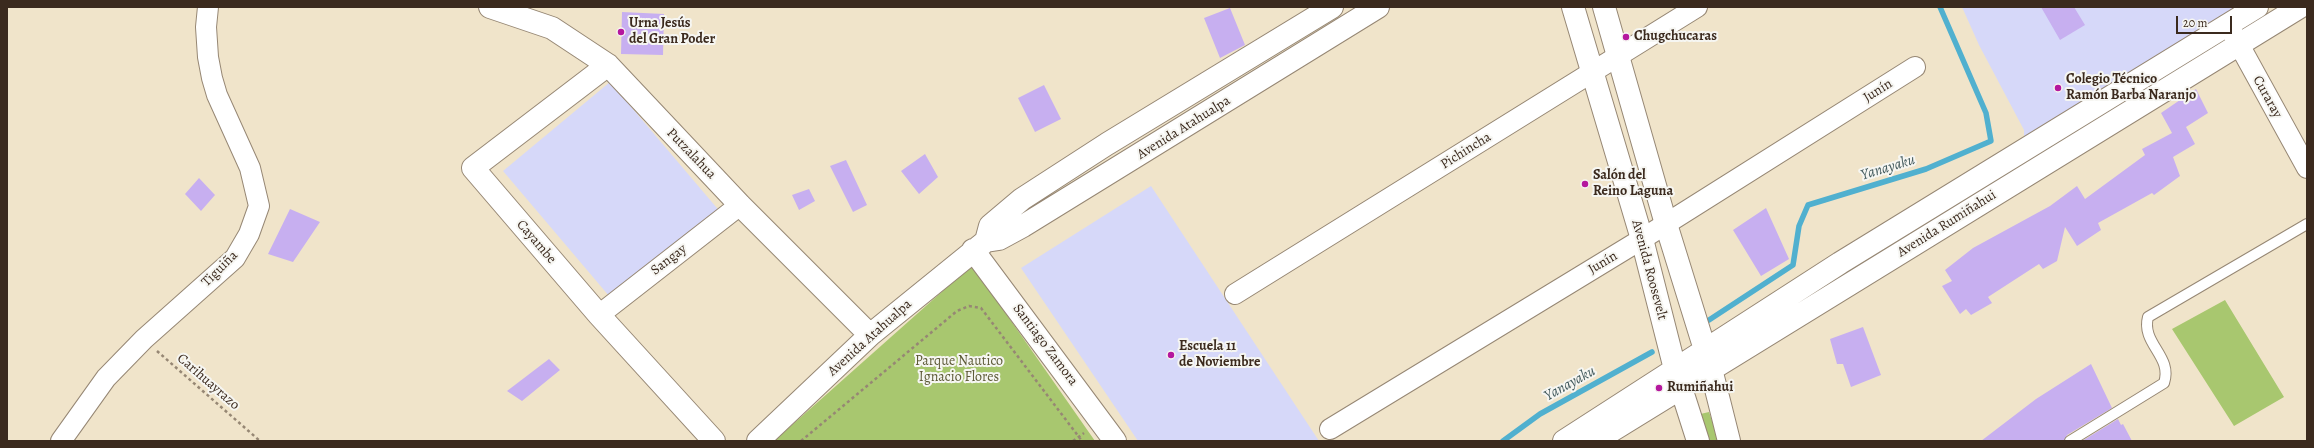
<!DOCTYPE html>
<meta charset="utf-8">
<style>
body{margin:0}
#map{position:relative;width:2314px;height:448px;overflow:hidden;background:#f0e4ca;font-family:Alegreya,serif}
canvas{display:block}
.frame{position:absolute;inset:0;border:8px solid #3b2a1e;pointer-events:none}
.scale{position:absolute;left:2176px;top:16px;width:56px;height:18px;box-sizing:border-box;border:2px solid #3b2a1e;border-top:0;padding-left:5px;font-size:12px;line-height:14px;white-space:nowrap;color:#3b2a1e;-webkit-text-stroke:3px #f6f6f2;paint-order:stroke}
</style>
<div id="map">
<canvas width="2314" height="448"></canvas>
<div class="frame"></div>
<div class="scale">20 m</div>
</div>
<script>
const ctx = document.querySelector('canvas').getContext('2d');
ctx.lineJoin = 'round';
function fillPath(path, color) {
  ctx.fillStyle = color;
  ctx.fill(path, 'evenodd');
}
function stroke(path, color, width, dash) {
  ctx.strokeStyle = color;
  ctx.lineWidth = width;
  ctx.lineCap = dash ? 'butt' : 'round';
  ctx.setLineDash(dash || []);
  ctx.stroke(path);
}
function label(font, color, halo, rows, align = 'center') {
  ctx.font = font + ' Alegreya,serif';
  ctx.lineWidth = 4;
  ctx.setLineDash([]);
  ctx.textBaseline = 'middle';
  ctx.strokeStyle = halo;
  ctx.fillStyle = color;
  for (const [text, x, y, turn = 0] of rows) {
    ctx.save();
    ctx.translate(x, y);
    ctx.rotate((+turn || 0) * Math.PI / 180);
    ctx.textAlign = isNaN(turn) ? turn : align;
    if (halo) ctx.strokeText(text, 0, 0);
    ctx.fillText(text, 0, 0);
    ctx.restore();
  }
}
const built = new Path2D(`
 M 1962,7 L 2245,7 L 2024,144 L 2024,130 L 1979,45 Z
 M 610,82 L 722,214 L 615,303 L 503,171 Z
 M 1151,186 L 1319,441 L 1138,441 L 1021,268 Z`);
const green = new Path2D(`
 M 972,265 L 1095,441 L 774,441 Z
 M 2225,300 L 2284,397 L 2234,426 L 2172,329 Z
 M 1709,412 L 1719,441 L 1704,441 L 1696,415 Z`);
const stream = new Path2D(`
 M 1709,320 L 1793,265 L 1799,226 L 1808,205 L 1926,169 L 1991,141 L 1986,113 L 1940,7
 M 1503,441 L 1540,414 L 1652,352`);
const building = new Path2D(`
 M 2041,7 L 2074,7 L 2085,25 L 2060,40 Z
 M 1230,8 L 1245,45 L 1220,58 L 1204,18 Z
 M 622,12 L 664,14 L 663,55 L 621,54 Z
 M 1044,85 L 1061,119 L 1035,132 L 1018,98 Z
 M 2196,89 L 2208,113 L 2186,127 L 2195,144 L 2173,157 L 2180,176 L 2154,195 L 2152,193 L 2098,223 L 2101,230 L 2077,246 L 2065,227 L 2057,261 L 2043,269 L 2039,264 L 1988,297 L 1992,303 L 1971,315 L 1966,309 L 1960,314 L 1942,286 L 1952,281 L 1945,270 L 1973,248 L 2050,206 L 2077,186 L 2085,199 L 2145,155 L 2142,149 L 2172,133 L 2161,113 Z
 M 925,154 L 938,177 L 919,194 L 901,171 Z
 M 846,160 L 867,205 L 853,212 L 830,166 Z
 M 199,178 L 215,195 L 201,211 L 185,194 Z
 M 809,189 L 815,201 L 799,210 L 792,195 Z
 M 1766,208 L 1789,259 L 1761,276 L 1733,230 Z
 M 290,209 L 320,222 L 293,262 L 268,254 Z
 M 1863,327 L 1881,375 L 1851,387 L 1843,364 L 1837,364 L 1830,339 Z
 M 549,359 L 560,370 L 522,401 L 507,391 Z
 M 2091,364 L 2112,408 L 2067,435 L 2064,441 L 1981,441 L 2036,399 Z
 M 2118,419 L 2121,425 L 2123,424 L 2132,441 L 2082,441 Z`);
const path = new Path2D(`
 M 157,351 L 260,441
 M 801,441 L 957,311 L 969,306 L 981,308 L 1082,441
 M 1073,441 L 1084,433`);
const lane = new Path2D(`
 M 2070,441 L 2164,383 C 2173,356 2141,344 2148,317 L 2307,224`);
const street = new Path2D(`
 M 2231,30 L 2307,168
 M 1235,294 L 1697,7
 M 599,315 L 740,205
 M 1330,429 L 1642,239 L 1915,67
 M 61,441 L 106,378 L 144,339 L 235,258 L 249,234 L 259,206 L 250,168 L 217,95 L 212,78 L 208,57 L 206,27 L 208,7`);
const secondary = new Path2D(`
 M 490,7 L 552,28 L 608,65 L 740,205 L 870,335
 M 1573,7 L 1642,239 L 1675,369 L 1698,441
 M 1604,7 L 1666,224 L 1711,369 L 1729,441
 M 608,65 L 473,168 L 599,315 L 714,441
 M 986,241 L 990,226 L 1022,199 L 1107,144 L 1332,7
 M 973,250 L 1115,441
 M 758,441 L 870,335 L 986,241 L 999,239 L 1023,226 L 1378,7
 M 1564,441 L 1840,263 L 2257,7
 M 1595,441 L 2300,7`);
const markers = [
 [621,32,4,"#b5179e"],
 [1626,37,4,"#b5179e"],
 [2058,88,4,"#b5179e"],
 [1585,184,4,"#b5179e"],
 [1171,355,4,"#b5179e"],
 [1659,388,4,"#b5179e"]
];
const poiNames = [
 ["Urna Jesús",629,24],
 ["del Gran Poder",629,40],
 ["Chugchucaras",1634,37],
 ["Colegio Técnico",2066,80],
 ["Ramón Barba Naranjo",2066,96],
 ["Salón del",1593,176],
 ["Reino Laguna",1593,192],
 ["Escuela 11",1179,347],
 ["de Noviembre",1179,363],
 ["Rumiñahui",1667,388]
];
const streetNames = [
 ["Junín",1878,91,-32],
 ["Curaray",2267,97,61],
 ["Avenida Atahualpa",1184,128,-32],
 ["Pichincha",1466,151,-32],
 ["Putzalahua",691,154,46],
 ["Avenida Rumiñahui",1947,224,-32],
 ["Cayambe",536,242,49],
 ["Sangay",669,260,-38],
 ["Junín",1603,263,-31],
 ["Tiguiña",220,269,-45],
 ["Avenida Roosevelt",1649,270,75],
 ["Avenida Atahualpa",870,338,-42],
 ["Santiago Zamora",1045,345,53],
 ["Carihuayrazo",208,382,41]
];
const parkNames = [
 ["Parque Nautico",959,362],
 ["Ignacio Flores",959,378]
];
const waterNames = [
 ["Yanayaku",1888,168,-17],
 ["Yanayaku",1570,384,-29]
];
fillPath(built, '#d6d8f9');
fillPath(green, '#a8c76f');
stroke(stream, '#50b0cf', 5.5);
fillPath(building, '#c7aff0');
stroke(lane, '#968774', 12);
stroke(street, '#968774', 22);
stroke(secondary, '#968774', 24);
stroke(path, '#968774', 2.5, [3, 3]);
stroke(lane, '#fff', 10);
stroke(street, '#fff', 20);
stroke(secondary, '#fff', 22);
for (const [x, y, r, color] of markers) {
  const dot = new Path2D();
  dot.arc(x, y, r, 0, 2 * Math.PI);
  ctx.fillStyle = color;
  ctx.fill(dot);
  stroke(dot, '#f6f6f2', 1.5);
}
label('bold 14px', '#3b2a1e', '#f6f6f2', poiNames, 'left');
label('14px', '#3b2a1e', '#f6f6f2', streetNames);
label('14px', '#5c5936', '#f6f6f2', parkNames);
label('italic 15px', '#42595c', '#f6f6f2', waterNames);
</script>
